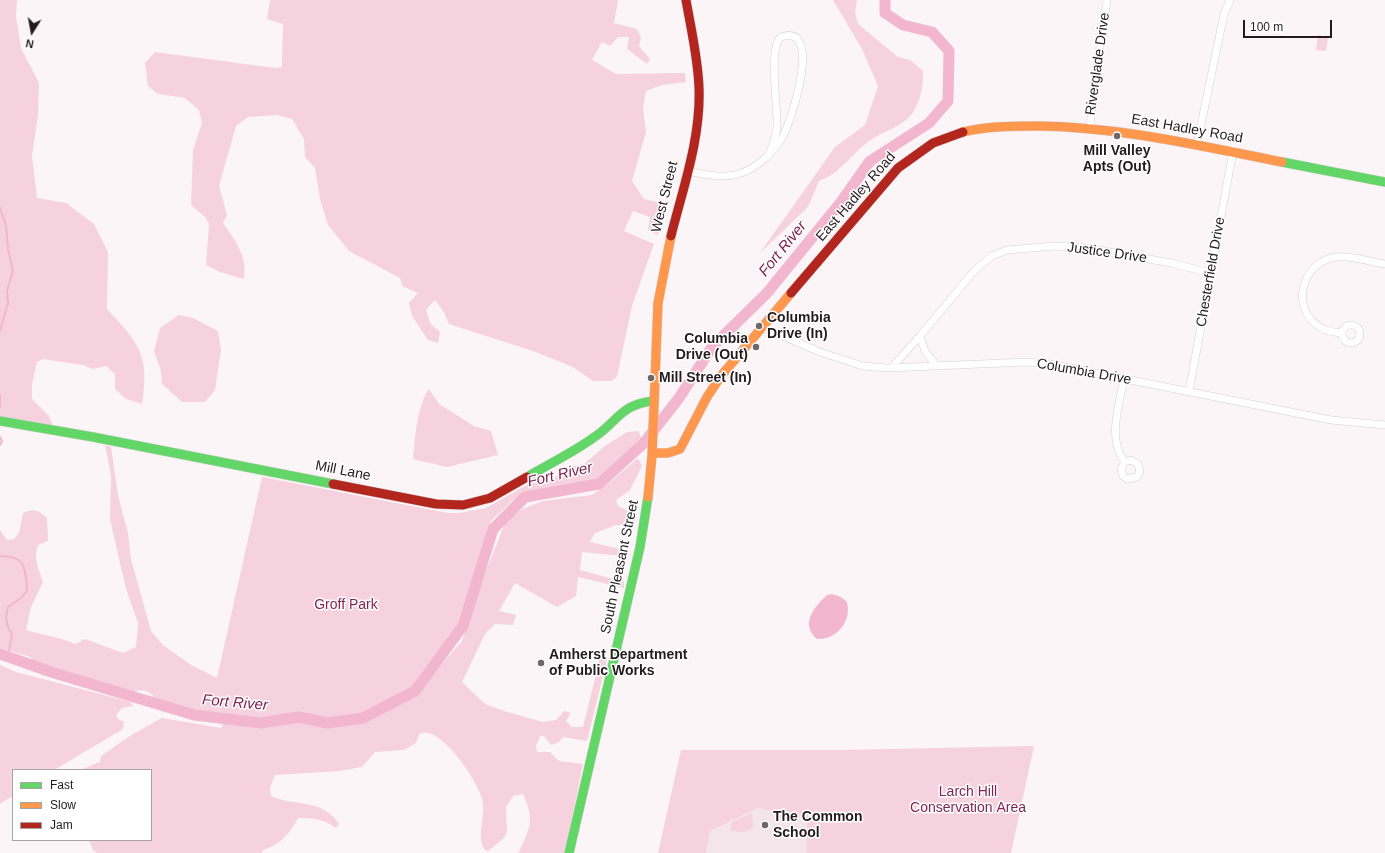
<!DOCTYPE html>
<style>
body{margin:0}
#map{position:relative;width:1385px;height:853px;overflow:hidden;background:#fcf5f7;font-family:Helvetica,sans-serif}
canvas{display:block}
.legend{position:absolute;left:12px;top:769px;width:140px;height:72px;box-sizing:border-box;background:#fff;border:1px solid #a7a4a5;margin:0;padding:5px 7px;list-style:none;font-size:12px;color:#231b1e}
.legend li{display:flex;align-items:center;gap:8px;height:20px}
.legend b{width:20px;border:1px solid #a7a4a5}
.north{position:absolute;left:12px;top:12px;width:40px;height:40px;-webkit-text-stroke:3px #fff;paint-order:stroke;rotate:191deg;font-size:11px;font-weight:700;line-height:16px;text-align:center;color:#231b1e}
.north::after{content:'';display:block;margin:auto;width:14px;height:18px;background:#231b1e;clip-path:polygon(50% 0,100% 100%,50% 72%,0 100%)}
.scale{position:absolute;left:1243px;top:20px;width:89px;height:18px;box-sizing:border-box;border:2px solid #231b1e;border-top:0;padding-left:5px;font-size:12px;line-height:14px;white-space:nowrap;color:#231b1e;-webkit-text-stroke:3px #fff;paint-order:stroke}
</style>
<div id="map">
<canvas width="1385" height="853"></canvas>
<ul class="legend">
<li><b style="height:5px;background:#63d668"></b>Fast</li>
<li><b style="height:5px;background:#ff974d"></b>Slow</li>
<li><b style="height:5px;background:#b3261e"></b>Jam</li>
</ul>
<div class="north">N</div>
<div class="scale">100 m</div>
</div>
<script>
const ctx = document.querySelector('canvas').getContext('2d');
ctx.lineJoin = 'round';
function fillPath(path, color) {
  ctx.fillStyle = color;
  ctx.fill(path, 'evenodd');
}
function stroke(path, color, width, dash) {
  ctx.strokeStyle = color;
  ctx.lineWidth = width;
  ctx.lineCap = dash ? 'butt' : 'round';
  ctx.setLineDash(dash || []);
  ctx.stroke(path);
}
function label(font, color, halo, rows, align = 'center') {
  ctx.font = font + ' Helvetica,sans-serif';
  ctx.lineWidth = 3;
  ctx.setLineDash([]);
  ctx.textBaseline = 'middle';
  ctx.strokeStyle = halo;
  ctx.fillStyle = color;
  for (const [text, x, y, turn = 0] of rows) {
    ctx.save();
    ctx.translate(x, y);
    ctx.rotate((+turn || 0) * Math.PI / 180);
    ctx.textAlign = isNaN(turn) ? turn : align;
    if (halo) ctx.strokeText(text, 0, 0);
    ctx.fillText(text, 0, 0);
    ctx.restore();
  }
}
const built = new Path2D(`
 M 758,808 L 807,818 L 807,853 L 706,853 L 710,831 Z`);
const green = new Path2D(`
 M 0,0 L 17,0 L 16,16 L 21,48 L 39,83 L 38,115 L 32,156 L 37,198 L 66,203 L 94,224 L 108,252 L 107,309 C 139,343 150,356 142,404 L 126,399 L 115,389 L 115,374 L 106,366 L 93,369 L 83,365 L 43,359 L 37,362 L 32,384 L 32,399 L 49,416 L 53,426 L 0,417 Z
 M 270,0 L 618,0 L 614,23 L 637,29 L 641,38 L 639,46 L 650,59 L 647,64 L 627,49 L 629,37 L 618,37 L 610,46 L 602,42 L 592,60 L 616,74 L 685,73 L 686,82 L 662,85 L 646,91 L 643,108 L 646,132 L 632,181 L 644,199 L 665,204 L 658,235 L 648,230 L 650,217 L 633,211 L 624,231 L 654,244 L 632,306 L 617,376 L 612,381 L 593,381 L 573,367 L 533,351 L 449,324 L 444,312 L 435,300 L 426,310 L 430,323 L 440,332 L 438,343 L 428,340 L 412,316 L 409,303 L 418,293 L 402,286 L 400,278 L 349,251 L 328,225 L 320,199 L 315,168 L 305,157 L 304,139 L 292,119 L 277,115 L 248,117 L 236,126 L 219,186 L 227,215 L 223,223 C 235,240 248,257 244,279 L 220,272 L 206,265 L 209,224 L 205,217 L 191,205 L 193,150 L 202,123 L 199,110 L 185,98 L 158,94 L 148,86 L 145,63 L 155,52 L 275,68 L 282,67 L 283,24 L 267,19 Z
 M 833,0 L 857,0 L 855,12 L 858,24 L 898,57 L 910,60 L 923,71 C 924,85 920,103 911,115 C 901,127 884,131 872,139 C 852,152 842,173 819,181 L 808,207 L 759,254 L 835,147 L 865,125 L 878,86 L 862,49 Z
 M 1318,35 L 1328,37 L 1326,51 L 1316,50 Z
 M 179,315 L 193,318 L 218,331 L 221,350 L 215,390 L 205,402 L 182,402 L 162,384 L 161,371 L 154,351 L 160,328 Z
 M 429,389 L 439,404 L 474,426 L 491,431 L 498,455 L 447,467 L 413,459 C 415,438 417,406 429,389 Z
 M 639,431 L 641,438 L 598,482 L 514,499 L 490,522 L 491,554 L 487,553 C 478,580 472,610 460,635 C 451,653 430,676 416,690 L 418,691 L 462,641 L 476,596 L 505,523 L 522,509 L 543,501 L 592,495 L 609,483 L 638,458 L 642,466 L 630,490 L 616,500 L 618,506 L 635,515 L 633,525 L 616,525 L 595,533 L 590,542 L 623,550 L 622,556 L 582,552 L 580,570 L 624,582 L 624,588 L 578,577 L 576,596 L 557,607 L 515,583 L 499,611 L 516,615 L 513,625 L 495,624 L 485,634 L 462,682 L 485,704 L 504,711 L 543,722 L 556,720 L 564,711 L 571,713 L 566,721 L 572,727 L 583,727 L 600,658 L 607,660 L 587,741 L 563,737 L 559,742 L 551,745 L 544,736 L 540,736 L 536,746 L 537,752 L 550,752 L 559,761 L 583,764 L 565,853 L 517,853 L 519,852 C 530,827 535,821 523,794 L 513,796 L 506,807 L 507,832 L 504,838 L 488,851 L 485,850 C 476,837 485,819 483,804 C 482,786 447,736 428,733 C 426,732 422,733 419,734 L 416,743 L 404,750 L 375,752 L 362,767 L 340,771 L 275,775 L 270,788 L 271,796 C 294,807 323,798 339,824 L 336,828 C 325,819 312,818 298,818 C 291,832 279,846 263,850 L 262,853 L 97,853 L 93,850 L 89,840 L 151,840 L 151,770 L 80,770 L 100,762 L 101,756 L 133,734 L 162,718 L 221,728 L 225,721 L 209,717 L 210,712 L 187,709 L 155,699 C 150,689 143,690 132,691 L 33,661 L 30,657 L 0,648 L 0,530 L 7,540 L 14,539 L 19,533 L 23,513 C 34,508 38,510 47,518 L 48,541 L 38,545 C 33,558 39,570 43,582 L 31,607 L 26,630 C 42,635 60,637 75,644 L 85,639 L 123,653 L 136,647 L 138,623 L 126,589 L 110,519 L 111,475 L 105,445 L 111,447 L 118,495 L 128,533 L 131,559 L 151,631 L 163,645 L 191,665 L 217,678 L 262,477 L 448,513 L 459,513 L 486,508 L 539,478 L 549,482 L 569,467 L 584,464 L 605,446 L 627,432 Z
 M 0,665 L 16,672 L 131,702 L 133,706 L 122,708 L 116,715 L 119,720 L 124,721 L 123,729 L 54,770 L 13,770 L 13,796 L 0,804 Z
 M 1034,746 L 1011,853 L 807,853 L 807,818 L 758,808 L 710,831 L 706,853 L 658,853 L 681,750 L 839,750 Z
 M 752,813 L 753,828 L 743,832 L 730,831 L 732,822 Z`);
const water = new Path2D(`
 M 832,594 L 841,597 L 847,602 C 852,622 836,640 817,639 C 799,624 815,606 827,595 Z`);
const stream = new Path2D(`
 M 0,208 L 6,225 L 8,249 L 13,271 L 7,291 L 8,303 L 0,331
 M 0,395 L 0,407
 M 0,437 L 2,441 L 0,445
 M 0,556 C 27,556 25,568 27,591 L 21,598 L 8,607 C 5,616 6,626 12,634 L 8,657`);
const river = new Path2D(`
 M 0,654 L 51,672 L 194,715 L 261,723 L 299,717 L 327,723 L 363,718 L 415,691 L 463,626 L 493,529 L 525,497 L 599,484 L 644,443 L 679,398 L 712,347 L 767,293 L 841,202 L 870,161 L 929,123 L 948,101 L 949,51 L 932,32 L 903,25 L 885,13 L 885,0`);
const street = new Path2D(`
 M 1090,127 L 1094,85 L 1107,0
 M 1197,144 L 1224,14 L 1230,0
 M 687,171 C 703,174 721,179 738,174 C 756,169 772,154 782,138 C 791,123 824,22 781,37 C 768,47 778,109 777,127 C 776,136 773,145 769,154
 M1342 334a9 9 0 1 1 18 0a9 9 0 1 1-18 0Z
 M 762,327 L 820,352 L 863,366 L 888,368 L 1026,362 L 1050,364 L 1331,420 L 1385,425
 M 1342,333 C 1335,332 1327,332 1321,328 C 1289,309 1301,262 1336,257 C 1351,255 1370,262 1385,264
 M 936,365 L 925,351 L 920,336 L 975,270 L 992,256 L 1007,250 L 1055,246 L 1087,248 L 1171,263 L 1210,273
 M 892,367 L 920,336
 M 1124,379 C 1119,404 1107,441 1125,462 L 1121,469 L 1123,476 L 1128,479 L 1137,477 L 1140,472 L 1138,464 L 1131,460 L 1125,462
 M 1189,392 L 1233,151`);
const fast = new Path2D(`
 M 1282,162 L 1385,182
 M 0,421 L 93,437 L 333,484
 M 527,477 C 549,464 572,453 593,438 C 618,422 620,404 654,401
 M 569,853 L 640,547 L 648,497`);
const slow = new Path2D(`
 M 963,132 C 988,126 1013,126 1039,126 C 1121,127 1201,146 1282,162
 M 652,453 L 668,453 L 680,449 L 707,397 L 721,376 L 791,293
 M 648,497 L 652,456 L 658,303 L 671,236`);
const jam = new Path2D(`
 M 671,236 C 683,188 701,138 699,88 C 698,58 691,29 686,0
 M 791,293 L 898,168 L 933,143 L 963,132
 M 333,484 L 436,504 L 463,505 L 490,498 L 527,477`);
const markers = [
 [1117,136,4,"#6f676a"],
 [759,326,4,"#6f676a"],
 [756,347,4,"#6f676a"],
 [651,378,4,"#6f676a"],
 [541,663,4,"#6f676a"],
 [765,825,4,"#6f676a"]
];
const streetNames = [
 ["Riverglade Drive",1098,64,-82],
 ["East Hadley Road",1187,129,10],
 ["West Street",665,197,-76],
 ["East Hadley Road",856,197,-49],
 ["Justice Drive",1107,253,8],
 ["Chesterfield Drive",1211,272,-80],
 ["Columbia Drive",1084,372,10],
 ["Mill Lane",343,471,11],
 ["South Pleasant Street",620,567,-78]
];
const poiNames = [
 ["Mill Valley",1117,151,"center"],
 ["Apts (Out)",1117,167,"center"],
 ["Columbia",767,318],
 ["Drive (In)",767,334],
 ["Columbia",748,339,"right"],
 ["Drive (Out)",748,355,"right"],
 ["Mill Street (In)",659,378],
 ["Amherst Department",549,655],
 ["of Public Works",549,671],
 ["The Common",773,817],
 ["School",773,833]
];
const parkNames = [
 ["Groff Park",346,605],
 ["Larch Hill",968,792],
 ["Conservation Area",968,808]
];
const waterNames = [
 ["Fort River",783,249,-51],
 ["Fort River",560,475,-13],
 ["Fort River",235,703,5]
];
fillPath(built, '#f4e5ea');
fillPath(green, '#f5d2de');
fillPath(water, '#f2b7cd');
stroke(stream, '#f2b7cd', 2);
stroke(river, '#f2b7cd', 11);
stroke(street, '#d7cfd2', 8);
stroke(fast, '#d7cfd2', 10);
stroke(slow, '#d7cfd2', 10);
stroke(jam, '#d7cfd2', 10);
stroke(street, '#fffefe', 7);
stroke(fast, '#63d668', 9);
stroke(slow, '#ff974d', 9);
stroke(jam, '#b3261e', 9);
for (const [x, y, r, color] of markers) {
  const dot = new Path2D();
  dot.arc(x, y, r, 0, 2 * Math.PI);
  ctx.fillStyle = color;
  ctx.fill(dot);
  stroke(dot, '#fff', 1.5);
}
label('14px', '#231b1e', '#fff', streetNames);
label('bold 14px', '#231b1e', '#fff', poiNames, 'left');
label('14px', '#822550', '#fff', parkNames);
label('italic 15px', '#7e214c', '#fff', waterNames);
</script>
